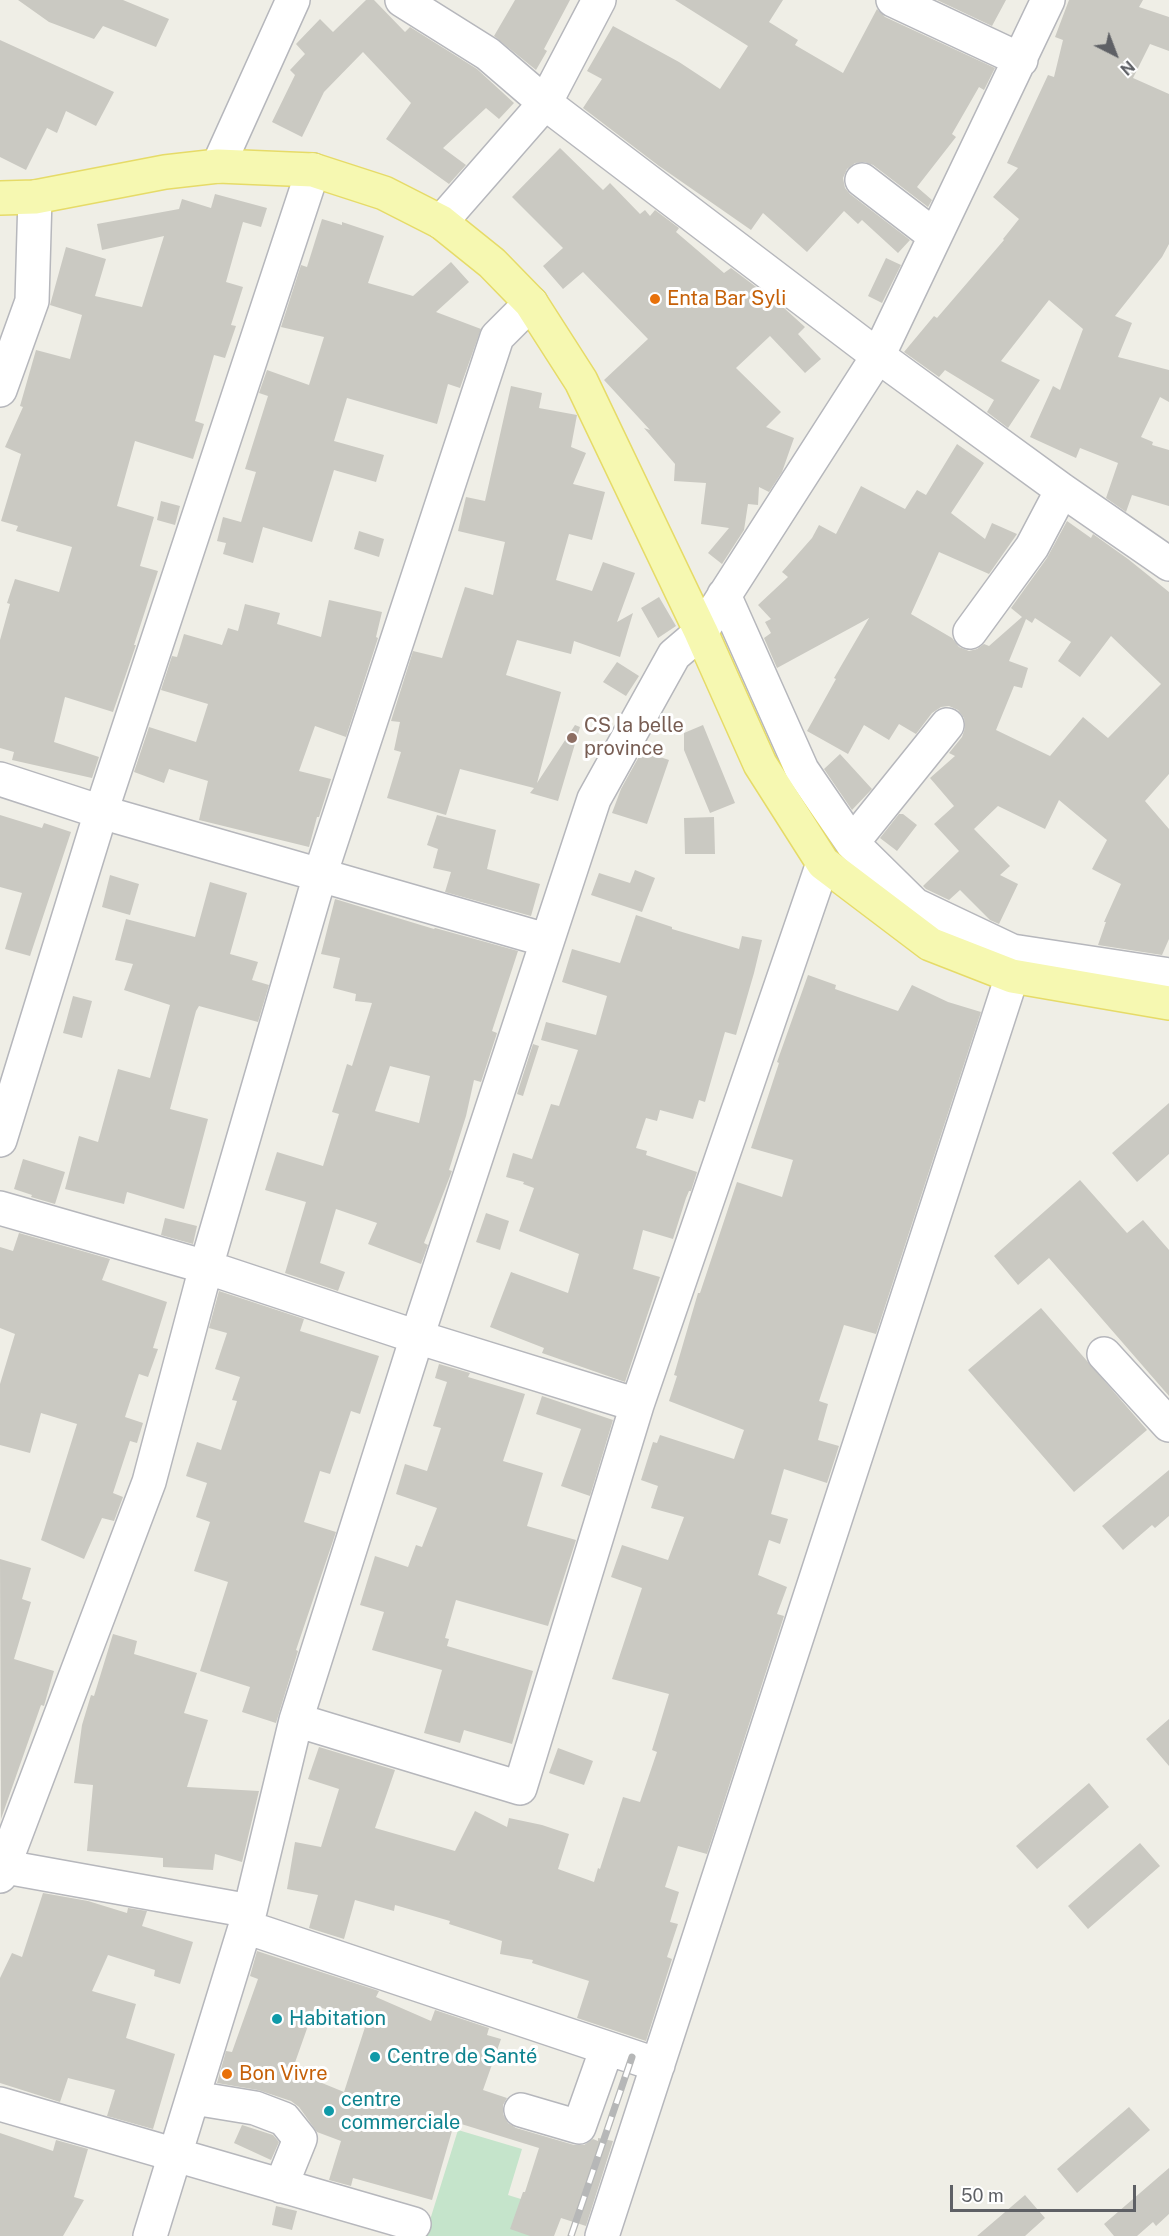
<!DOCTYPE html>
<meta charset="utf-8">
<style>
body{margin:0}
#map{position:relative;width:1169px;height:2236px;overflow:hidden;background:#efeee6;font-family:"Public Sans",sans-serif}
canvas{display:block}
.north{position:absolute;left:1085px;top:24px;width:60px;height:60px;-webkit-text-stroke:4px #fff;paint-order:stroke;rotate:138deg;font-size:16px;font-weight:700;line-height:24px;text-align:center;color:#5e6065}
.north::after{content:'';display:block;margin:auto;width:21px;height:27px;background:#5e6065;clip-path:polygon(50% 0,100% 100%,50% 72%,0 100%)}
.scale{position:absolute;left:950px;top:2185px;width:186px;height:27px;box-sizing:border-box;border:3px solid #5e6065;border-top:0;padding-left:8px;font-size:18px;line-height:21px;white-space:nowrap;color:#5e6065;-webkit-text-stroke:4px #fff;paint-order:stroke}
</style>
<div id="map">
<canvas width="1169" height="2236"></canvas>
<div class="north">N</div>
<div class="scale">50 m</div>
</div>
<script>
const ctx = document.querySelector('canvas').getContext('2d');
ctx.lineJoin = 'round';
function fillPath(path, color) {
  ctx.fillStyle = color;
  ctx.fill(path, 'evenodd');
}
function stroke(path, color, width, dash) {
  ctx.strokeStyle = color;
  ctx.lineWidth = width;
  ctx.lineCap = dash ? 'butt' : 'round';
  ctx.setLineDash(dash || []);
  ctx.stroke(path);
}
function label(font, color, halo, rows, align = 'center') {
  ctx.font = font + ' "Public Sans",sans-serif';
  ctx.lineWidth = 6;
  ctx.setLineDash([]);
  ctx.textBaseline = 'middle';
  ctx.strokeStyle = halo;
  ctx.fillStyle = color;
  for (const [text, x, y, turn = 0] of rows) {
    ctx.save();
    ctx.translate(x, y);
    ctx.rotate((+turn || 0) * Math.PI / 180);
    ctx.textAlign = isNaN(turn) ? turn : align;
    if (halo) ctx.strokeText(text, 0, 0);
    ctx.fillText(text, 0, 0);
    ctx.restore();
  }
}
const green = new Path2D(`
 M 458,2130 L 522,2149 L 508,2195 L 556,2210 L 548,2236 L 425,2236 Z`);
const building = new Path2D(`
 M 18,0 L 123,0 L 169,19 L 156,47 L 103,26 L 94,39 L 49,22 Z
 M 366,0 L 374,0 L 405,32 L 410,27 L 477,69 L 514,103 L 499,119 L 486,108 L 443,148 L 466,165 L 449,184 L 386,139 L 411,103 L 363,52 L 324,92 L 302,137 L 272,122 L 295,75 L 290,70 L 305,54 L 296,44 L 320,19 L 333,32 Z
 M 515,0 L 570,0 L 544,49 L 547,51 L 536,70 L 494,36 Z
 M 675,0 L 783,0 L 769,22 L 798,40 L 795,45 L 843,73 L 877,9 L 885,17 L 995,68 L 984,90 L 979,87 L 952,134 L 956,137 L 917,187 L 932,200 L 928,207 L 873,165 L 865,162 L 855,163 L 847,169 L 843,178 L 845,188 L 850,194 L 910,240 L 898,253 L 862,220 L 858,224 L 844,211 L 807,252 L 763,213 L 751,230 L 659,166 L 583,108 L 602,79 L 587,71 L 613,26 L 679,62 L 720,89 L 748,46 Z
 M 937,0 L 1006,0 L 992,26 Z
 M 1069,0 L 1143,0 L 1139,7 L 1169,17 L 1169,51 L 1150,44 L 1133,78 L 1169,94 L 1169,244 L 1162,257 L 1115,316 L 1132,323 L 1118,357 L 1169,370 L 1169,402 L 1160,397 L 1141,437 L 1153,442 L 1152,445 L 1169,450 L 1169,506 L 1132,495 L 1126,512 L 1106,498 L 1118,463 L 1080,448 L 1076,458 L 1030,437 L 1053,386 L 1060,390 L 1083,329 L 1049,300 L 1001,361 L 1040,380 L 1008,428 L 987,412 L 994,400 L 945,370 L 939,377 L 904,352 L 934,316 L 937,318 L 1004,240 L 1003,239 L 1019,219 L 993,197 L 1018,168 L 1007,163 L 1048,75 L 1054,77 L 1063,40 L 1055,37 Z
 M 0,40 L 114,92 L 96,126 L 66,111 L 57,133 L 47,128 L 26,170 L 0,157 Z
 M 560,148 L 603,190 L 610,183 L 640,214 L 645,210 L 650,216 L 655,210 L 679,228 L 676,232 L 724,273 L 731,268 L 784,308 L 805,327 L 798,334 L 821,359 L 805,373 L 770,336 L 736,368 L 781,412 L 766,427 L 794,438 L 782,472 L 769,492 L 759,487 L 758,505 L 748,504 L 744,530 L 722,564 L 708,553 L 729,528 L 701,524 L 706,483 L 674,481 L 675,464 L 644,428 L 650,430 L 604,380 L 648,339 L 583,272 L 563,289 L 543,266 L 563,248 L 512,197 Z
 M 215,194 L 267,208 L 261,227 L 243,222 L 226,282 L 243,287 L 231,325 L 236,326 L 225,358 L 214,355 L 195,421 L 204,424 L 193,459 L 135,441 L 117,506 L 154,517 L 140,566 L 158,571 L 134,645 L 136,645 L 113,712 L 65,697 L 54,742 L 99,757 L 92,778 L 12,760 L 14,752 L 0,748 L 0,640 L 10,604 L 7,603 L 15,579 L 59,592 L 72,547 L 16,531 L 18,526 L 1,521 L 21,454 L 5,447 L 23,407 L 20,406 L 36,350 L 70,359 L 82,315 L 50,305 L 66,247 L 106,259 L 95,296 L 142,307 L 164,236 L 102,250 L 97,224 L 179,209 L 182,199 L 211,208 Z
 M 322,219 L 342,225 L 342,222 L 384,236 L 368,283 L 413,296 L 451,262 L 469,282 L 436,312 L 481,329 L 460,388 L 448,384 L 437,424 L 347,398 L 334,441 L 384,455 L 376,482 L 334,470 L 312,542 L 263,527 L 253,563 L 223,554 L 226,543 L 217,541 L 223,517 L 241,522 L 256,472 L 245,469 L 268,396 L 259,393 L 267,370 L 309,385 L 324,337 L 281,327 L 301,265 L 307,267 Z
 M 886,258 L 901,265 L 882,303 L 868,296 Z
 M 511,386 L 542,393 L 539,408 L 577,415 L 571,447 L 586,453 L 573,484 L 605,492 L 592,540 L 569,534 L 556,580 L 592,591 L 603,562 L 635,573 L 617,622 L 633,613 L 620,657 L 574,641 L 571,654 L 517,640 L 506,675 L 561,692 L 537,783 L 575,725 L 580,727 L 558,801 L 530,793 L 534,788 L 460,769 L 446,815 L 387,798 L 401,752 L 394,750 L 400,722 L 391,721 L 413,651 L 442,658 L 465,587 L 493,595 L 505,542 L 458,531 L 466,497 L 485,501 Z
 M 957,444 L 984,463 L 951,513 L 985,539 L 992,523 L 1017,534 L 989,574 L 939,552 L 911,614 L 952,638 L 959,647 L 969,651 L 977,649 L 984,644 L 989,646 L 1022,617 L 1011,608 L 1047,558 L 1067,521 L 1091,538 L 1093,534 L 1128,559 L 1169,592 L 1169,774 L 1145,801 L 1169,829 L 1169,939 L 1162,955 L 1098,945 L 1106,922 L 1104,922 L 1121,884 L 1092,869 L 1107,840 L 1059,800 L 1045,829 L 998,806 L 974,829 L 1010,866 L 1000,875 L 1018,884 L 999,924 L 990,920 L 960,890 L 949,900 L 926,889 L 923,886 L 959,851 L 934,824 L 954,806 L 930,778 L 955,756 L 949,753 L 962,737 L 965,728 L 964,718 L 958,710 L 949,706 L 941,707 L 932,713 L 916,734 L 899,724 L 889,740 L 864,725 L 848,754 L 807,731 L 836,679 L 834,678 L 869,618 L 777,668 L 764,638 L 771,633 L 765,622 L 771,619 L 758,605 L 788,577 L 782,572 L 812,538 L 819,525 L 836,534 L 861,486 L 905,509 L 917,490 L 926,495 ZM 1035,618 L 1071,642 L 1058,661 L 1080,677 L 1111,636 L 1161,684 L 1108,738 L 1083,717 L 1050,756 L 996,730 L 1014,686 L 1022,688 L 1028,668 L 1009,661 L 1026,619 L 1032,623 Z
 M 161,501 L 180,506 L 175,525 L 157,520 Z
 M 359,531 L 384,539 L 379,557 L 354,549 Z
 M 659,597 L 676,626 L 658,638 L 641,608 Z
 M 329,600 L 382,612 L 376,637 L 378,638 L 346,737 L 315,726 L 299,771 L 331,779 L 319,817 L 317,817 L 309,847 L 199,820 L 208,781 L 169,769 L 164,783 L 134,772 L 149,727 L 196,742 L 208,704 L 161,690 L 172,656 L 177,657 L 184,634 L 222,645 L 228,628 L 238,631 L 245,604 L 280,613 L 277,624 L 321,637 Z
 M 617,662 L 639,676 L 626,696 L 603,682 Z
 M 703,725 L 735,803 L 710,813 L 684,750 L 684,733 Z
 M 642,751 L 669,760 L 647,824 L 612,813 L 621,789 Z
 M 840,754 L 872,789 L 852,810 L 824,769 Z
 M 899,814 L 903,814 L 917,825 L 897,851 L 880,838 Z
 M 0,815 L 42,828 L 44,823 L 71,832 L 30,956 L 5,949 L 22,893 L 0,887 Z
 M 437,815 L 496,830 L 487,869 L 540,884 L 531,916 L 445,892 L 451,872 L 433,868 L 438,849 L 427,845 Z
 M 714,817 L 715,854 L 685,854 L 684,818 Z
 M 635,870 L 655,878 L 642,912 L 591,895 L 599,873 L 630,883 Z
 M 110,875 L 139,884 L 130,915 L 102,907 Z
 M 210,882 L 247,893 L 230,954 L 258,962 L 252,980 L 269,985 L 258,1022 L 199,1006 L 196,1011 L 170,1109 L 208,1119 L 184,1209 L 127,1192 L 124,1204 L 65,1189 L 79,1136 L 98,1142 L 118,1069 L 150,1078 L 170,1005 L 124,990 L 133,964 L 115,960 L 126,919 L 195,937 Z
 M 335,899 L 434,929 L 435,928 L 518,951 L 492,1031 L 497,1033 L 481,1082 L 474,1080 L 466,1116 L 449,1170 L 452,1171 L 424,1243 L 428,1245 L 421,1264 L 368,1244 L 377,1223 L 336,1209 L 320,1263 L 345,1272 L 338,1291 L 285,1273 L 306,1202 L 265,1190 L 277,1152 L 323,1166 L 339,1114 L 332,1112 L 347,1064 L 352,1066 L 372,1003 L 355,1001 L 356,994 L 333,988 L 340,958 L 321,954 ZM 390,1066 L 430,1076 L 419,1123 L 375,1111 Z
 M 636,915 L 672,927 L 672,929 L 739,949 L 742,936 L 762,940 L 754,973 L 736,1035 L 725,1032 L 705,1102 L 699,1100 L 693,1119 L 660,1110 L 657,1121 L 646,1118 L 636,1148 L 647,1151 L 646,1155 L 697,1172 L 691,1191 L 689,1191 L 686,1198 L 673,1239 L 643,1230 L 633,1269 L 660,1277 L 625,1382 L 542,1353 L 544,1348 L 490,1327 L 511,1272 L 568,1293 L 579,1254 L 519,1231 L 534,1188 L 523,1184 L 524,1182 L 506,1177 L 513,1153 L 532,1159 L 551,1104 L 559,1106 L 578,1050 L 541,1040 L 546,1022 L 596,1035 L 607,996 L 562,982 L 572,949 L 620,963 Z
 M 808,975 L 836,985 L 835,989 L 898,1011 L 912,985 L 948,1002 L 981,1012 L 876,1334 L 844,1325 L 819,1401 L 828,1404 L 818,1440 L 839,1446 L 827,1483 L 784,1469 L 771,1514 L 788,1519 L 780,1544 L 769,1540 L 758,1575 L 787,1587 L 777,1614 L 784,1616 L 707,1854 L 678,1846 L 665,1887 L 679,1892 L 670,1922 L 678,1924 L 667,1957 L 672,1959 L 646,2041 L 577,2018 L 589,1981 L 532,1963 L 533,1960 L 500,1954 L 502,1941 L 449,1924 L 450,1921 L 395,1905 L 394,1911 L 355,1900 L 344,1939 L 309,1928 L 318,1895 L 287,1889 L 295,1842 L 321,1847 L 339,1789 L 308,1779 L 319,1747 L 395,1770 L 375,1828 L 455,1851 L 475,1811 L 507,1827 L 509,1818 L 542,1825 L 569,1834 L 558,1869 L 594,1882 L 598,1868 L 600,1869 L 623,1797 L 640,1802 L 657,1752 L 652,1750 L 669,1694 L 612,1679 L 642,1588 L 611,1577 L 622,1545 L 668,1560 L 684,1517 L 651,1508 L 658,1486 L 641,1480 L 653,1442 L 657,1443 L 660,1435 L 734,1459 L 744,1430 L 669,1401 L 677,1376 L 674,1375 L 698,1293 L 700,1293 L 737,1182 L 782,1197 L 793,1160 L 751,1148 L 779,1063 L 777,1062 Z
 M 73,996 L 92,1001 L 82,1038 L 63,1033 Z
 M 533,1044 L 539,1046 L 523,1096 L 517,1094 Z
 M 1169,1103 L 1169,1154 L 1137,1182 L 1112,1153 Z
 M 23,1159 L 65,1172 L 55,1204 L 31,1197 L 32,1195 L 14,1189 Z
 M 1080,1180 L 1127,1233 L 1143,1220 L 1169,1250 L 1169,1396 L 1049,1258 L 1018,1285 L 994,1256 Z
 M 486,1213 L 509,1221 L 500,1250 L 476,1242 Z
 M 165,1218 L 197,1226 L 193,1244 L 161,1235 Z
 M 19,1233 L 110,1259 L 102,1280 L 167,1302 L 153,1348 L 158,1349 L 148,1377 L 139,1374 L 125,1417 L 143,1423 L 137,1443 L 130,1441 L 113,1493 L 123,1497 L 114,1521 L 102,1518 L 84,1559 L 41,1540 L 77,1424 L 41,1413 L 30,1453 L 0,1445 L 0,1384 L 15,1334 L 0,1328 L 0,1247 L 13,1251 Z
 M 219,1291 L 304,1319 L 300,1331 L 379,1356 L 360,1414 L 351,1411 L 330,1474 L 320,1471 L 304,1522 L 336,1532 L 296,1650 L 298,1651 L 276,1723 L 242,1712 L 250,1687 L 200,1671 L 228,1582 L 194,1571 L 210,1522 L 196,1517 L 207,1483 L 186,1476 L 197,1442 L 221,1450 L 237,1401 L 232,1400 L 240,1377 L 215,1369 L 227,1333 L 209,1328 Z
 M 1041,1308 L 1147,1430 L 1074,1492 L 968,1370 Z
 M 439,1364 L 470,1373 L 468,1377 L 525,1394 L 503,1461 L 543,1473 L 527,1526 L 576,1540 L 548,1626 L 456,1600 L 445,1638 L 449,1639 L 447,1646 L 533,1671 L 512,1744 L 464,1730 L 460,1743 L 424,1733 L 442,1670 L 372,1650 L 384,1612 L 360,1605 L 375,1556 L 408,1567 L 416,1545 L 422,1547 L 437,1508 L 396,1494 L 405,1464 L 427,1471 L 441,1428 L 433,1426 L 447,1382 L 435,1378 Z
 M 542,1396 L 613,1420 L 590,1496 L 561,1486 L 581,1429 L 536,1414 Z
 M 1169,1470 L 1169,1516 L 1155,1528 L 1152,1525 L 1123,1550 L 1102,1526 Z
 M 0,1559 L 31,1568 L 22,1599 L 31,1602 L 14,1659 L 54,1671 L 44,1706 L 41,1705 L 1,1819 Z
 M 113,1634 L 137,1641 L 134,1654 L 197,1673 L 184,1713 L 208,1720 L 187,1787 L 259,1791 L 242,1862 L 215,1854 L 213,1870 L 163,1867 L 163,1858 L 87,1851 L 93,1785 L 74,1783 L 82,1725 L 91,1695 L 94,1696 Z
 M 1169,1719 L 1169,1766 L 1146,1739 Z
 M 558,1748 L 593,1761 L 584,1785 L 549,1773 Z
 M 1089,1783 L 1109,1807 L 1037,1869 L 1016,1846 Z
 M 1140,1843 L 1160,1866 L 1088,1929 L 1068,1906 Z
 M 43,1893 L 88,1901 L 127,1913 L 128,1908 L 147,1911 L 142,1926 L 193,1942 L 180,1984 L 154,1976 L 155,1970 L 108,1955 L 92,1991 L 136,2004 L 126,2038 L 175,2054 L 153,2129 L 107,2116 L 115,2090 L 68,2078 L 60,2102 L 0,2083 L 0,1978 L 12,1953 L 22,1957 Z
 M 257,1951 L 379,1991 L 376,1997 L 431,2021 L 435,2010 L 489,2028 L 487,2035 L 501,2039 L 483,2090 L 507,2098 L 503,2105 L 503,2114 L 508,2123 L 516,2128 L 574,2145 L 584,2145 L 593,2139 L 598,2141 L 598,2138 L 613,2141 L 586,2226 L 561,2218 L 554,2236 L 530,2236 L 510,2229 L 523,2192 L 525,2192 L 539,2148 L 458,2123 L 457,2125 L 454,2124 L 432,2200 L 353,2178 L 351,2186 L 329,2180 L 341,2141 L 317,2132 L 299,2107 L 291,2101 L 258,2090 L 217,2083 L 226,2051 L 232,2052 L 258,1979 L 250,1976 ZM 315,2006 L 367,2021 L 344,2092 L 300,2074 L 300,2072 L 292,2071 Z
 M 1129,2107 L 1150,2130 L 1077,2193 L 1057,2169 Z
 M 242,2125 L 273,2135 L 279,2142 L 271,2160 L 234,2143 Z
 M 0,2133 L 53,2151 L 56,2140 L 88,2149 L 74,2197 L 84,2200 L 63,2236 L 0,2236 Z
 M 1169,2168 L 1169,2214 L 1156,2226 L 1153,2222 L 1137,2236 L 1114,2236 L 1104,2224 Z
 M 1025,2195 L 1045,2218 L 1025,2236 L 977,2236 Z
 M 276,2206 L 297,2211 L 292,2230 L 272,2225 Z`);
const minor = new Path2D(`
 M 402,0 L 488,54 L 545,103 L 878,356 L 1062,490 L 1169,564
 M 893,0 L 1021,60
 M 218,166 L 293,0
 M 862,180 L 935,236
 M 441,222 L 545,103 L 599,0
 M 0,390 L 32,301 L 35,197
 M 724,595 L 802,770 L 852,843 L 915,905 L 1012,951 L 1169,975
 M 970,632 L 1032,547 L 1062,490
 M 0,779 L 101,812 L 546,940
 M 852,843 L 947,725
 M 0,1140 L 101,812 L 313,170
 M 0,1208 L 206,1267 L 417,1337 L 637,1405
 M 1104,1354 L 1169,1425
 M 296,1720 L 520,1788 L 637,1405 L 823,863
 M 0,1866 L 250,1911
 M 0,1876 L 149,1482 L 206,1267 L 320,875 L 497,337 L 531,303
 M 246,1927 L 658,2065
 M 194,2098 L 255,2108 L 284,2119 L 300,2139 L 281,2186
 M 0,2104 L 414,2224
 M 521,2110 L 579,2127 L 607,2048
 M 150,2236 L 250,1911 L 296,1720 L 417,1337 L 594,799 L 674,655 L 701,632 L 878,356 L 1048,0
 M 602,2236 L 1012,976`);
const major = new Path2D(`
 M 0,198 L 35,197 L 165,172 L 218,166 L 313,170 L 384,193 L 441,222 L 492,263 L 531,303 L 581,381 L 701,632 L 760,764 L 823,863 L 930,944 L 1012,976 L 1169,1003`);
const rail = new Path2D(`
 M 571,2236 L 632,2057`);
const markers = [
 [655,299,6,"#e8710a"],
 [572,738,6,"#8d6e63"],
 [277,2019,6,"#0f9aa8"],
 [375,2057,6,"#0f9aa8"],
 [227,2074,6,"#e8710a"],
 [329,2111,6,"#0f9aa8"]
];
const foodNames = [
 ["Enta Bar Syli",667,299],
 ["Bon Vivre",239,2074]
];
const educationNames = [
 ["CS la belle",584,726],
 ["province",584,749]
];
const cultureNames = [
 ["Habitation",289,2019],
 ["Centre de Santé",387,2057],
 ["centre",341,2100],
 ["commerciale",341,2123]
];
fillPath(green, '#c5e4cb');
fillPath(building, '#cac9c2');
stroke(minor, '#b6b7bc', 36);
stroke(major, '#e6db68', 36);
stroke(minor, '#fff', 33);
stroke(major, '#f6f8b1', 33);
stroke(rail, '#b6b7b7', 7);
stroke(rail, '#fff', 4.5, [14]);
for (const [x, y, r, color] of markers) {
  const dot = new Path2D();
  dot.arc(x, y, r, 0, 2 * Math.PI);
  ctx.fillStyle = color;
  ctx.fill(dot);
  stroke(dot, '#fff', 2);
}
label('20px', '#c56008', '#fff', foodNames, 'left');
label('20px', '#785e54', '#fff', educationNames, 'left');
label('20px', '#0d838f', '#fff', cultureNames, 'left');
</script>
